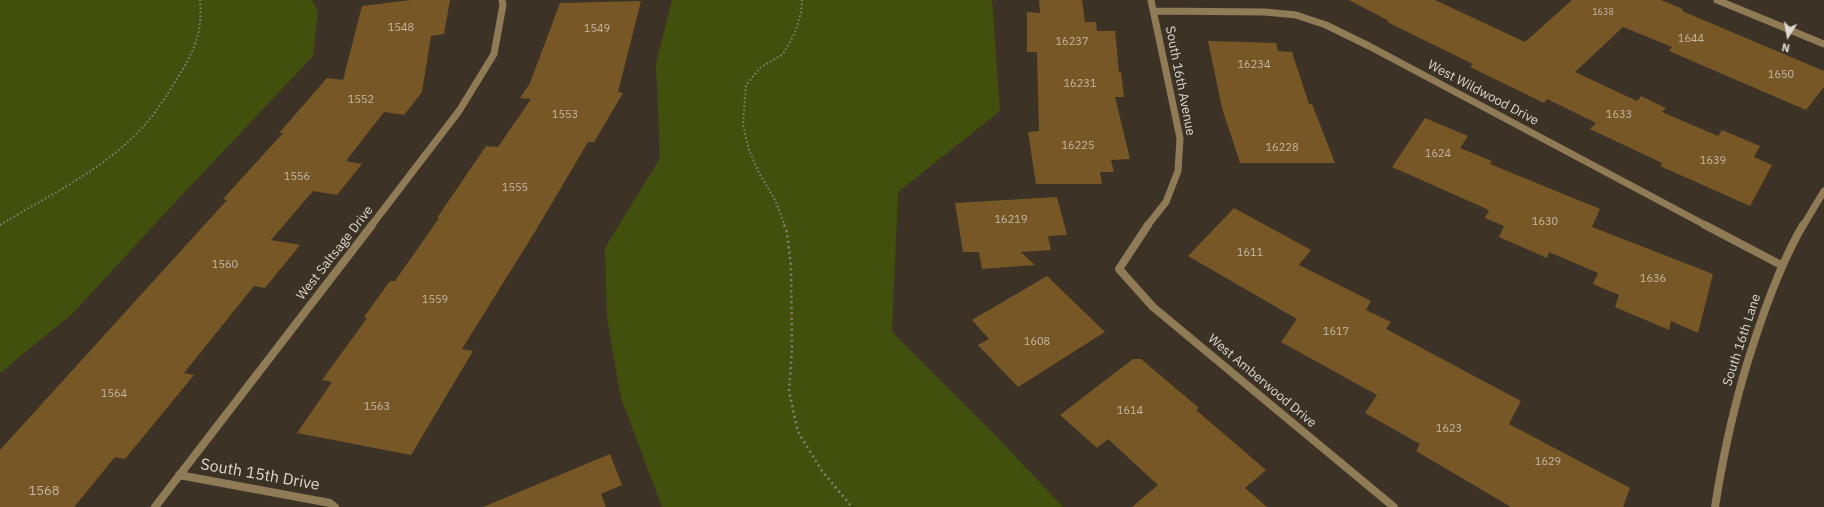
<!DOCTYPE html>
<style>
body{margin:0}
#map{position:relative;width:1824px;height:507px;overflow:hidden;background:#3c3326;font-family:"IBM Plex Sans",sans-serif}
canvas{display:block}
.north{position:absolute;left:1768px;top:16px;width:40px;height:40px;-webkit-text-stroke:3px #3c3326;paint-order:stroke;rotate:191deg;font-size:11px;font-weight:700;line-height:16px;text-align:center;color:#ddd8d0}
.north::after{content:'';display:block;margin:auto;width:14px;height:18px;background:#ddd8d0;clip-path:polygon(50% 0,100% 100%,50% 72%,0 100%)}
</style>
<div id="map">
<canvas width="1824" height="507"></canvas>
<div class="north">N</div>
</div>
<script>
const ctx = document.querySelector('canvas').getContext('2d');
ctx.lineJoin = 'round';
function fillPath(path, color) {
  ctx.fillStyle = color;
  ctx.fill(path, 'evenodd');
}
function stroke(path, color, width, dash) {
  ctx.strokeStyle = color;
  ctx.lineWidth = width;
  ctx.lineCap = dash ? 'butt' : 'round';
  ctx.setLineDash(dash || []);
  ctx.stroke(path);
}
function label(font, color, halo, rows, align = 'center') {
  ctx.font = font + ' "IBM Plex Sans",sans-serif';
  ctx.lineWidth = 3.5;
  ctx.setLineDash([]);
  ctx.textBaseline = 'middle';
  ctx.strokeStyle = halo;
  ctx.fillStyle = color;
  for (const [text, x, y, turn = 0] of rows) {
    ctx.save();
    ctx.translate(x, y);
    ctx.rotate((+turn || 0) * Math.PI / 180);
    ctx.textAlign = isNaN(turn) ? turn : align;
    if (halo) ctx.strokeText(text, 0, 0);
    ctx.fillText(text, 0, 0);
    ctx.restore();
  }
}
const green = new Path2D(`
 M 0,0 L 312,0 L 318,11 L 313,56 L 181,196 L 72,314 L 0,373 Z
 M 672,0 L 992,0 L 1000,111 L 898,192 L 892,332 L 995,435 L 1063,507 L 662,507 L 621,398 L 607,318 L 605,248 L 660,158 L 656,63 Z`);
const building = new Path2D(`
 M 411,0 L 450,0 L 444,34 L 431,36 L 422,92 L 404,115 L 384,112 L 346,161 L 362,164 L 337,195 L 313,191 L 271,240 L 300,245 L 265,288 L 254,286 L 184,373 L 194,375 L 125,459 L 115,457 L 74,507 L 0,507 L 0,450 L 227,200 L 223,199 L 283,133 L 279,133 L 327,78 L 343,80 L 362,6 Z
 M 1039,0 L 1082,0 L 1085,22 L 1096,22 L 1097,31 L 1115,31 L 1119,72 L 1121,72 L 1124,97 L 1115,97 L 1130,159 L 1111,160 L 1114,172 L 1100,172 L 1102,184 L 1036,184 L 1028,132 L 1039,131 L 1037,52 L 1027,52 L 1027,12 L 1040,13 Z
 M 1349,0 L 1435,0 L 1525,42 L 1572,0 L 1661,0 L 1683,9 L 1682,11 L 1824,71 L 1824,87 L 1806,110 L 1669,51 L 1672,47 L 1623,27 L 1575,72 L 1637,101 L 1641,96 L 1666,108 L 1662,112 L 1718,136 L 1722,130 L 1760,146 L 1754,157 L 1772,165 L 1750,206 L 1660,166 L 1662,163 L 1590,129 L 1596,123 L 1547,99 L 1544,103 L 1470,67 L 1473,64 L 1387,22 L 1389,21 Z
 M 641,1 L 618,92 L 623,93 L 594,142 L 588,142 L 536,230 L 462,349 L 473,351 L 411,455 L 297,433 L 332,382 L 322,380 L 367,318 L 364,317 L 390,281 L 395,281 L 439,218 L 437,218 L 486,146 L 498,147 L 531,99 L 520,98 L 530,83 L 560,3 Z
 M 1208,41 L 1276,43 L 1278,51 L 1292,52 L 1309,104 L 1312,104 L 1335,163 L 1240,163 L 1222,108 Z
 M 1425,118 L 1468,136 L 1460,148 L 1492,161 L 1490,164 L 1600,209 L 1592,227 L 1713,274 L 1698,333 L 1671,321 L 1669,330 L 1615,307 L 1619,295 L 1593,284 L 1598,273 L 1549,252 L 1547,258 L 1499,237 L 1504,226 L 1485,218 L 1489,210 L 1392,167 Z
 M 1057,197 L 1067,235 L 1048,236 L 1051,250 L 1021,252 L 1035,265 L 982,269 L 979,252 L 963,252 L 955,203 Z
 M 1234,208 L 1311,250 L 1299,265 L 1371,301 L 1366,310 L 1391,322 L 1386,329 L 1521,401 L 1509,424 L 1630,488 L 1623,507 L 1511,507 L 1416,451 L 1420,444 L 1365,413 L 1377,395 L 1281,342 L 1297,319 L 1188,256 Z
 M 1047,276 L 1105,332 L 1018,387 L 978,345 L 989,339 L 972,320 Z
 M 1133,359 L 1141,359 L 1199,408 L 1196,410 L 1266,470 L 1245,488 L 1267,507 L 1132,507 L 1158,485 L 1108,439 L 1097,448 L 1060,415 Z
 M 610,454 L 622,485 L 601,494 L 606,507 L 483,507 Z`);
const pathFar1 = new Path2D(`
 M 0,225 C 47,196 100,172 139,131 C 153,117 164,100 175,82 C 193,53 203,35 200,0
 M 785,226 L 775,200 L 759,173 L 749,150 L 743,125 L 746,85 L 760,68 L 783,54 L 795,33 L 801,13 L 802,0`);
const path = new Path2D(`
 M 784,225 L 787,232 L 791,267 L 792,348 L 789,391 L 798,432 L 822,471 L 852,507`);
const streetFar1 = new Path2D(`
 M 1717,0 L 1824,44
 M 1154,11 L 1265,12 L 1296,15 L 1326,25 L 1369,46 L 1707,226
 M 371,226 L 459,111 L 494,54 L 503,5 L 502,0
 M 1147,226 L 1166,202 L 1178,171 L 1180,138 L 1151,0
 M 1803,226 L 1824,191`);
const street = new Path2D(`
 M 1148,225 L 1119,269 L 1153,307 L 1394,507
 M 1705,225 L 1781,265
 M 179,475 L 330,503 L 335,507
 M 155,507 L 372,225
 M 1715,507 C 1724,449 1736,395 1755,339 C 1768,299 1782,261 1803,225`);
const farNumbernames = [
 ["1638",1603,12]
];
const numberNames = [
 ["1548",401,28],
 ["1549",597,29],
 ["1644",1691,39],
 ["16237",1072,42],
 ["16234",1254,65],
 ["1650",1781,75],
 ["16231",1080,84],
 ["1552",361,100],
 ["1553",565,115],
 ["1633",1619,115],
 ["16225",1078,146],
 ["16228",1282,148],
 ["1624",1438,154],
 ["1639",1713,161],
 ["1556",297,177],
 ["1555",515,188],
 ["16219",1011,220],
 ["1630",1545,222],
 ["1611",1250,253],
 ["1560",225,265],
 ["1636",1653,279],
 ["1559",435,300],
 ["1617",1336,332],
 ["1608",1037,342],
 ["1564",114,394],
 ["1563",377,407],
 ["1614",1130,411],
 ["1623",1449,429],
 ["1629",1548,462]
];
const streetNames = [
 ["South 16th Avenue",1180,81,79],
 ["West Wildwood Drive",1483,93,28],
 ["West Saltsage Drive",335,253,-52],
 ["South 16th Lane",1742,340,-72],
 ["West Amberwood Drive",1262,381,40]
];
const nearNumbernames = [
 ["1568",44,491]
];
const nearStreetnames = [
 ["South 15th Drive",260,475,10]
];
fillPath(green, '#42500d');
fillPath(building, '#775726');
stroke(pathFar1, '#878075', 2, [1.5, 2.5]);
stroke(path, '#878075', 2.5, [2, 3.5]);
stroke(streetFar1, '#8f7b56', 7);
stroke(street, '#8f7b56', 8);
label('9px', '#c4b8a6', null, farNumbernames);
label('11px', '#c4b8a6', null, numberNames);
label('13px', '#ddd8d0', '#3c3326', streetNames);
label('13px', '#c4b8a6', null, nearNumbernames);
label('16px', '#ddd8d0', '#3c3326', nearStreetnames);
</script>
